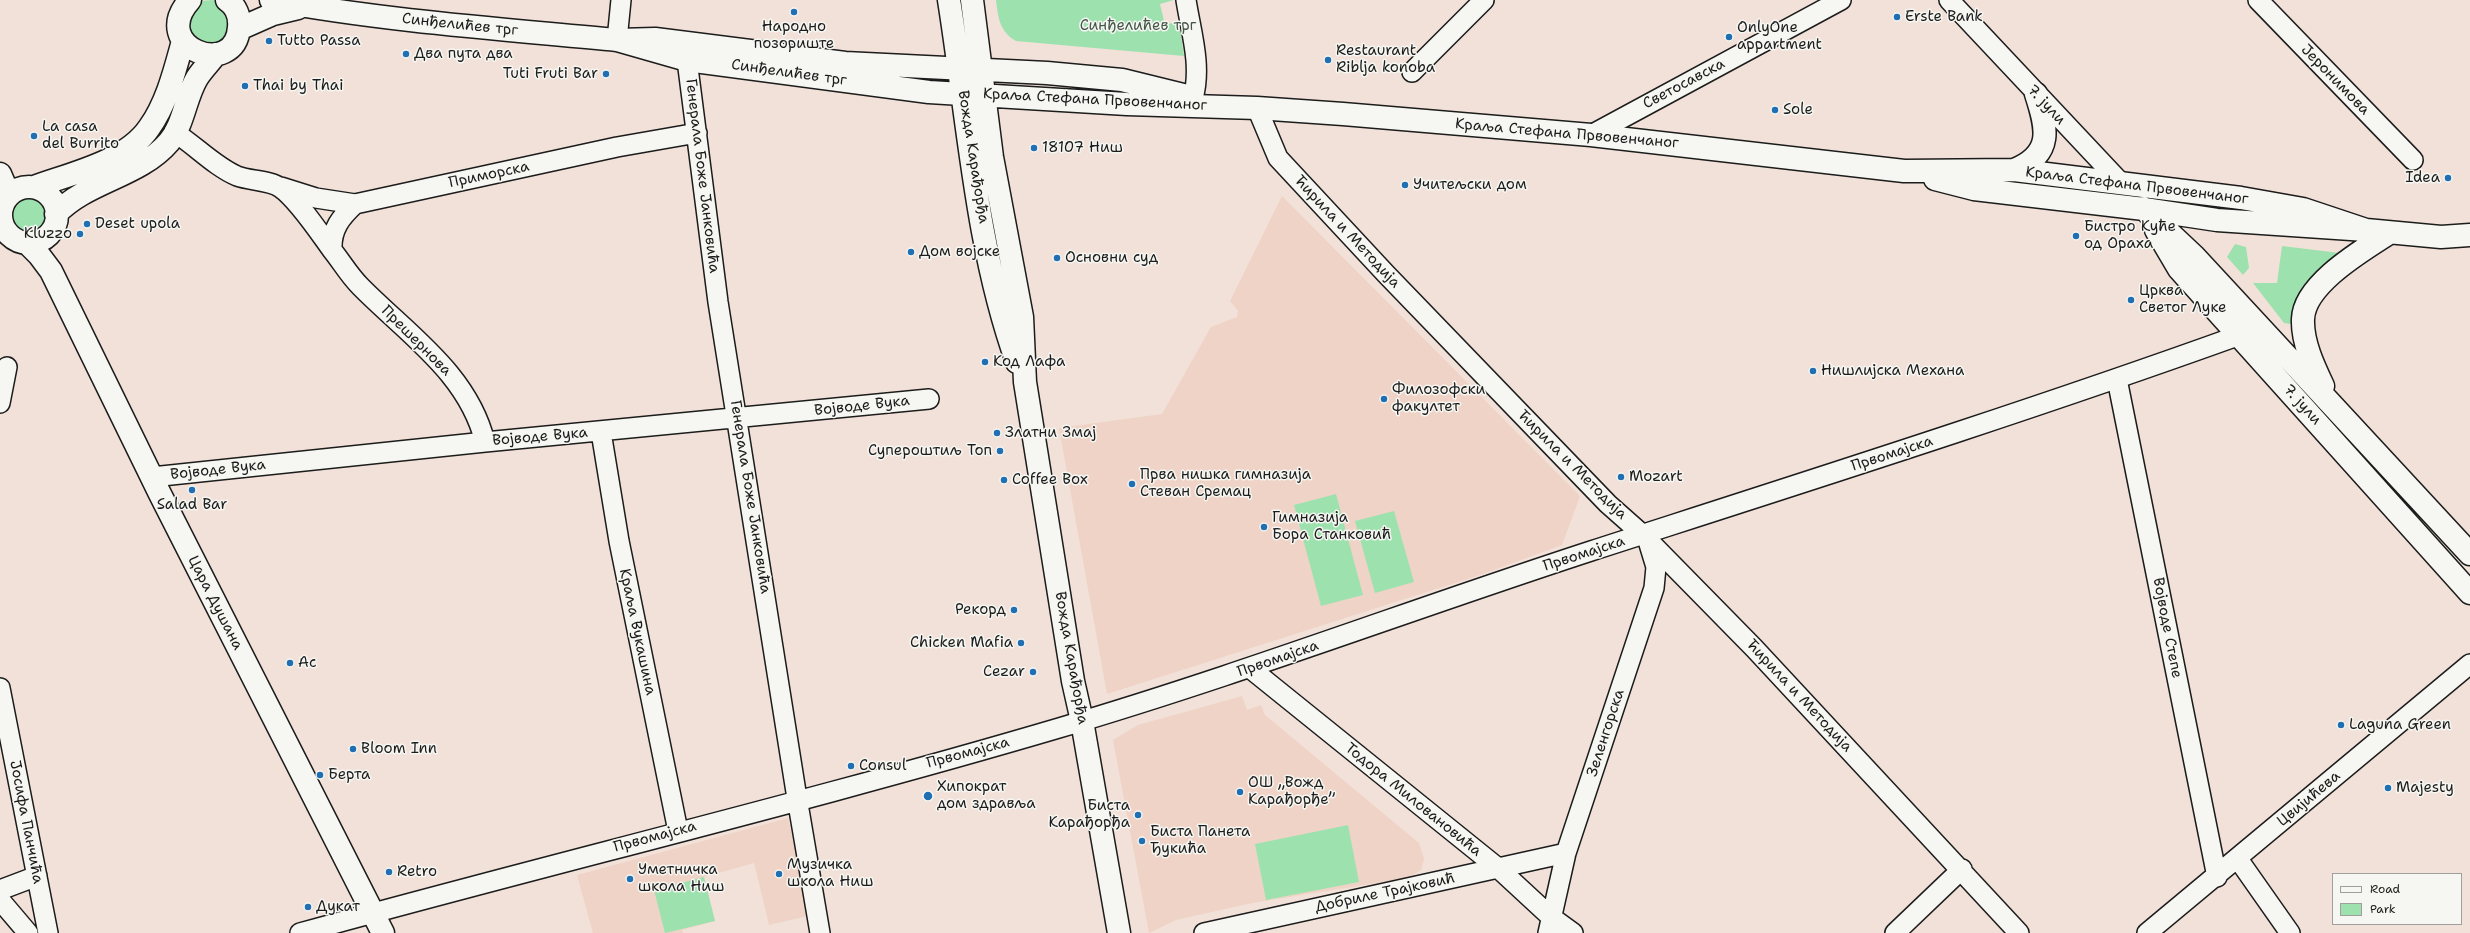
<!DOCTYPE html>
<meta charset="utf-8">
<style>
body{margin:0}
#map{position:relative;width:2470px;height:933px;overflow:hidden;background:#f2e1d8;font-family:"Shantell Sans",sans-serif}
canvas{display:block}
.legend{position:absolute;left:2332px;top:873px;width:130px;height:52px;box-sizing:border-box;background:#f6f6f2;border:1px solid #9f9f9c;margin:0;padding:5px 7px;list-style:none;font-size:12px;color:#1c1c1c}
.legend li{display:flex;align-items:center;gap:8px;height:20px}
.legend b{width:20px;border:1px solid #9f9f9c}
</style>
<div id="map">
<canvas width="2470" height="933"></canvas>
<ul class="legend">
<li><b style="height:5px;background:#f6f6f2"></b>Road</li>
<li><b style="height:11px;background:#9de2ae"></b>Park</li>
</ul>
</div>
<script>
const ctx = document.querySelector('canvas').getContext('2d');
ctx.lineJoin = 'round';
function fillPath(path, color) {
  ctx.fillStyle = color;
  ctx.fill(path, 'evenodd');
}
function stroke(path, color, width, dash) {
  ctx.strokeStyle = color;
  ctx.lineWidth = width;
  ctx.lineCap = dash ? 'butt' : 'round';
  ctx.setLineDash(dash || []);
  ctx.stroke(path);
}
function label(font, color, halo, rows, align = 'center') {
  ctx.font = font + ' "Shantell Sans",sans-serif';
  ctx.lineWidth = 3;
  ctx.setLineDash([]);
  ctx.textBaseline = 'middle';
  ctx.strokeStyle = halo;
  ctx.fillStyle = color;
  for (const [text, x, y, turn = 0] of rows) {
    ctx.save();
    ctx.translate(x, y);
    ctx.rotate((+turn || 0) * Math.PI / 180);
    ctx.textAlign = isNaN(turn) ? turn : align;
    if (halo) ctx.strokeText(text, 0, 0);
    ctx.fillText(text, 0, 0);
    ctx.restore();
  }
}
const built = new Path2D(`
 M 1282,196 L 1580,496 L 1562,545 L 1480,575 L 1107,694 L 1059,428 L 1162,414 L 1211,327 L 1237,317 L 1238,311 L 1230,301 Z
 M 1242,696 L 1247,710 L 1261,705 L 1265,715 L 1419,843 L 1424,859 L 1421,870 L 1408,878 L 1252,903 L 1176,920 L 1149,933 L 1113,740 L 1138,725 Z
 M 788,818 L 796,852 L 808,916 L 769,925 L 754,863 L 704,877 L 715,921 L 682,930 L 683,933 L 593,933 L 577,875 Z`);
const green = new Path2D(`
 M 213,0 L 223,4 L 229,10 L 228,41 L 198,47 L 185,19 L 200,1 Z
 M 996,0 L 1174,0 L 1160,4 L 1165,25 L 1179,21 L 1184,56 L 1016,41 C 1000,32 998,18 996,0 Z
 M7 215a21 21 0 1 1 42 0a21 21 0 1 1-42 0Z
 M 2235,244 L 2246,247 L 2249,268 L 2243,275 L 2227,257 Z
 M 2282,246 L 2340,253 L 2345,256 L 2299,297 L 2292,309 L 2291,324 L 2284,323 L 2253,283 L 2277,283 Z
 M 1336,494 L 1363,595 L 1321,606 L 1294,505 Z
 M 1394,511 L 1414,582 L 1375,593 L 1355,521 Z
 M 1348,825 L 1359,882 L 1266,900 L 1255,844 Z
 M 704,877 L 715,921 L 665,933 L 654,890 Z`);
const street = new Path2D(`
 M 1186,0 C 1191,32 1202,66 1193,98
 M 1949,0 L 2122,184
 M 2258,0 L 2413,160
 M 617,40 L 621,0
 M 687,60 L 718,302 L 796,792 L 820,933
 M 1412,72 L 1484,0
 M 1257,108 L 1278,158 L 1386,274 L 1608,504 L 1643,535 L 1754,648 L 2019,933
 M 174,132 C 195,145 214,166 237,176 C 250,181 270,180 281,188 C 298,200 319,232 332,250
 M 1591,135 L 1841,0
 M 281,187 L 316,198 L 355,204 L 617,147 L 697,133
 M 355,204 C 341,217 331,229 332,250 C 341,261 349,275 360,286 C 407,334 468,373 485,442
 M 2117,379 L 2217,877
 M 0,403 L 7,367
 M 601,432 L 619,541 L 678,831
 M 152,477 L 485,442 L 929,399
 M 1251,669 L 1498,868 L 1551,917 L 1573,933
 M 0,688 L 48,933
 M 2238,859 L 2290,933
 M 0,890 L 37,876
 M 0,900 L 28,933
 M 300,933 C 553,863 808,802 1059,728 C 1239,675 1413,609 1591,551 C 1808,481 2026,412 2240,335
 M 1204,933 L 1566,853
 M 1548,933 L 1566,853 L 1654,588 L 1656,567 L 1649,544
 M 1895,933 L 1962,869
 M 2147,933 L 2470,664`);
const secondary = new Path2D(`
 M 190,0 C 147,48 236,80 239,27 C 240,16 236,6 227,0
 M 271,0 C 385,21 502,29 617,40 L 655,39 L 845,63 L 1047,73 L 1122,80 L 1187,96
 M 949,0 C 968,119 976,248 1017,362
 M 972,0 L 992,157 L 1022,317 L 1025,382 L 1073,681 L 1082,721 L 1119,933
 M 239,29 L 273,14 L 298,8
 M 617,40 L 687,60 L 929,92 L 1127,104 L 1257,108 L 1343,114 L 1591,135 L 1904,171 L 2014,170 L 2241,198 L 2303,209 L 2366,230
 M 2014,170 C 2054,154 2047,128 2036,94
 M 0,174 L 9,195
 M 1935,179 L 1974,189 L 2144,209 L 2217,220 L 2366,230 L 2441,237 L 2470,235
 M 34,187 C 69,174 126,162 149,128 C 167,103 175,70 183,41
 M1 215a28 28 0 1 1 56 0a28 28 0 1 1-56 0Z
 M 2143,208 L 2194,256 L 2470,554
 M 56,214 C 87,181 139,177 169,142 C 184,124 185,98 197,78 C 202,70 210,62 216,54
 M 2156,230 L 2179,269 L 2470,593
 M 26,242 L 39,255 L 51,271 L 160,494 L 383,933
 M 2323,386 C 2314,367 2302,342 2303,319 C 2304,284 2363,250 2389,233`);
const markers = [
 [794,12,4,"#1f6fb2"],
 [1897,17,4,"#1f6fb2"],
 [1729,37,4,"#1f6fb2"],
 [269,41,4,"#1f6fb2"],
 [406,54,4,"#1f6fb2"],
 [1328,60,4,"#1f6fb2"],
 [606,74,4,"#1f6fb2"],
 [245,86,4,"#1f6fb2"],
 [1775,110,4,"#1f6fb2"],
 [34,136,4,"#1f6fb2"],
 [1034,148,4,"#1f6fb2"],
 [2448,178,4,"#1f6fb2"],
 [1405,185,4,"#1f6fb2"],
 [87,224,4,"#1f6fb2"],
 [80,234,4,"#1f6fb2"],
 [2076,236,4,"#1f6fb2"],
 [911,252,4,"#1f6fb2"],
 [1057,258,4,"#1f6fb2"],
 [2131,300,4,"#1f6fb2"],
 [985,362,4,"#1f6fb2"],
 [1813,371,4,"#1f6fb2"],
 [1384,399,4,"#1f6fb2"],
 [997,433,4,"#1f6fb2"],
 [1000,451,4,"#1f6fb2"],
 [1621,477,4,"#1f6fb2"],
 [1004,480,4,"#1f6fb2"],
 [1132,484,4,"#1f6fb2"],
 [192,490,4,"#1f6fb2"],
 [1264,527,4,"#1f6fb2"],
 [1014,610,4,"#1f6fb2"],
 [1021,643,4,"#1f6fb2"],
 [290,663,4,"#1f6fb2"],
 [1033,672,4,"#1f6fb2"],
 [2341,725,4,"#1f6fb2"],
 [353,749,4,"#1f6fb2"],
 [851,766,4,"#1f6fb2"],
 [320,775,4,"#1f6fb2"],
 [2388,788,4,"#1f6fb2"],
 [1240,792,4,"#1f6fb2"],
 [928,796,5,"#1f6fb2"],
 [1138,815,4,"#1f6fb2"],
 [1142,841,4,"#1f6fb2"],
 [389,872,4,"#1f6fb2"],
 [779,874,4,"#1f6fb2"],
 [630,879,4,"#1f6fb2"],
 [308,907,4,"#1f6fb2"]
];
const poiNames = [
 ["Erste Bank",1905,17],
 ["Народно",794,27,"center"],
 ["позориште",794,44,"center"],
 ["OnlyOne",1737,28],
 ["appartment",1737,45],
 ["Tutto Passa",277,41],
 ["Restaurant",1336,51],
 ["Riblja konoba",1336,68],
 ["Два пута два",414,54],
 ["Tuti Fruti Bar",598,74,"right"],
 ["Thai by Thai",253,86],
 ["Sole",1783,110],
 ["La casa",42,127],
 ["del Burrito",42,144],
 ["18107 Ниш",1042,148],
 ["Idea",2440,178,"right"],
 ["Учитељски дом",1413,185],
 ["Deset upola",95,224],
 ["Бистро Куће",2084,227],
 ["од Ораха",2084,244],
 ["Kluzzo",72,234,"right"],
 ["Дом војске",919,252],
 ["Основни суд",1065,258],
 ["Црква",2139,291],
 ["Светог Луке",2139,308],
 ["Код Лафа",993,362],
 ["Нишлијска Механа",1821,371],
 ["Филозофски",1392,390],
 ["факултет",1392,407],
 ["Златни Змај",1005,433],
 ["Супероштиљ Топ",992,451,"right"],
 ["Прва нишка гимназија",1140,475],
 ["Стеван Сремац",1140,492],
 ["Mozart",1629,477],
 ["Coffee Box",1012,480],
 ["Salad Bar",192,505,"center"],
 ["Гимназија",1272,518],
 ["Бора Станковић",1272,535],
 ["Рекорд",1006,610,"right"],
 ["Chicken Mafia",1013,643,"right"],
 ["Ас",298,663],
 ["Cezar",1025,672,"right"],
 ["Laguna Green",2349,725],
 ["Bloom Inn",361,749],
 ["Consul",859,766],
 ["Берта",328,775],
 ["ОШ „Вожд",1248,783],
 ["Карађорђе”",1248,800],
 ["Хипократ",937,787],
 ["дом здравља",937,804],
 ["Majesty",2396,788],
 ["Биста",1130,806,"right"],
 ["Карађорђа",1130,823,"right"],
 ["Биста Панета",1150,832],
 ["Ђукића",1150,849],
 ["Музичка",787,865],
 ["школа Ниш",787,882],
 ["Уметничка",638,870],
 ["школа Ниш",638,887],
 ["Retro",397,872],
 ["Дукат",316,907]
];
const streetNames = [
 ["Синђелићев трг",460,25,6],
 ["Синђелићев трг",789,73,8],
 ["Јеронимова",2335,80,46],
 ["Светосавска",1684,84,-28],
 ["Краља Стефана Првовенчаног",1095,100,3],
 ["7. јули",2046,105,47],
 ["Краља Стефана Првовенчаног",1567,134,5],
 ["Вожда Карађорђа",973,157,81],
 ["Приморска",489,175,-12],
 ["Генерала Боже Јанковића",702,176,83],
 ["Краља Стефана Првовенчаног",2137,186,7],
 ["Ћирила и Методија",1347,232,47],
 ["Прешернова",416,341,45],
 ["7. јули",2302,405,48],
 ["Војводе Вука",862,406,-6],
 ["Војводе Вука",540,437,-5],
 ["Првомајска",1892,454,-18],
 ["Ћирила и Методија",1572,465,45],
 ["Војводе Вука",218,470,-6],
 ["Генерала Боже Јанковића",750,497,81],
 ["Првомајска",1584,554,-18],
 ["Цара Душана",215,603,63],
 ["Војводе Степе",2167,628,79],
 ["Краља Вукашина",637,632,78],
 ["Вожда Карађорђа",1071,658,80],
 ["Првомајска",1278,659,-19],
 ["Ћирила и Методија",1799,696,47],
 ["Зеленгорска",1606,733,-72],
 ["Првомајска",968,753,-15],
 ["Цвијићева",2309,799,-40],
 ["Тодора Миловановића",1413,800,39],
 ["Јосифа Панчића",26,822,79],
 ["Првомајска",655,837,-15],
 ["Добриле Трајковић",1385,893,-12]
];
const parkNames = [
 ["Синђелићев трг",1138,26]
];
fillPath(built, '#efd3c6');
fillPath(green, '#9de2ae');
stroke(street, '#1c1c1c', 22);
stroke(secondary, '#1c1c1c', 25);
stroke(street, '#f6f6f2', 19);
stroke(secondary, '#f6f6f2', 22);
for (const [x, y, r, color] of markers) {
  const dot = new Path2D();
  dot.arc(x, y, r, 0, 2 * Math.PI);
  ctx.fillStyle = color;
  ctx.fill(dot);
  stroke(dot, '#f6f6f2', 1.5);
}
label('15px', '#1c1c1c', '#f6f6f2', poiNames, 'left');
label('15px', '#1c1c1c', '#f6f6f2', streetNames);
label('15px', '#435748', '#f6f6f2', parkNames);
</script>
